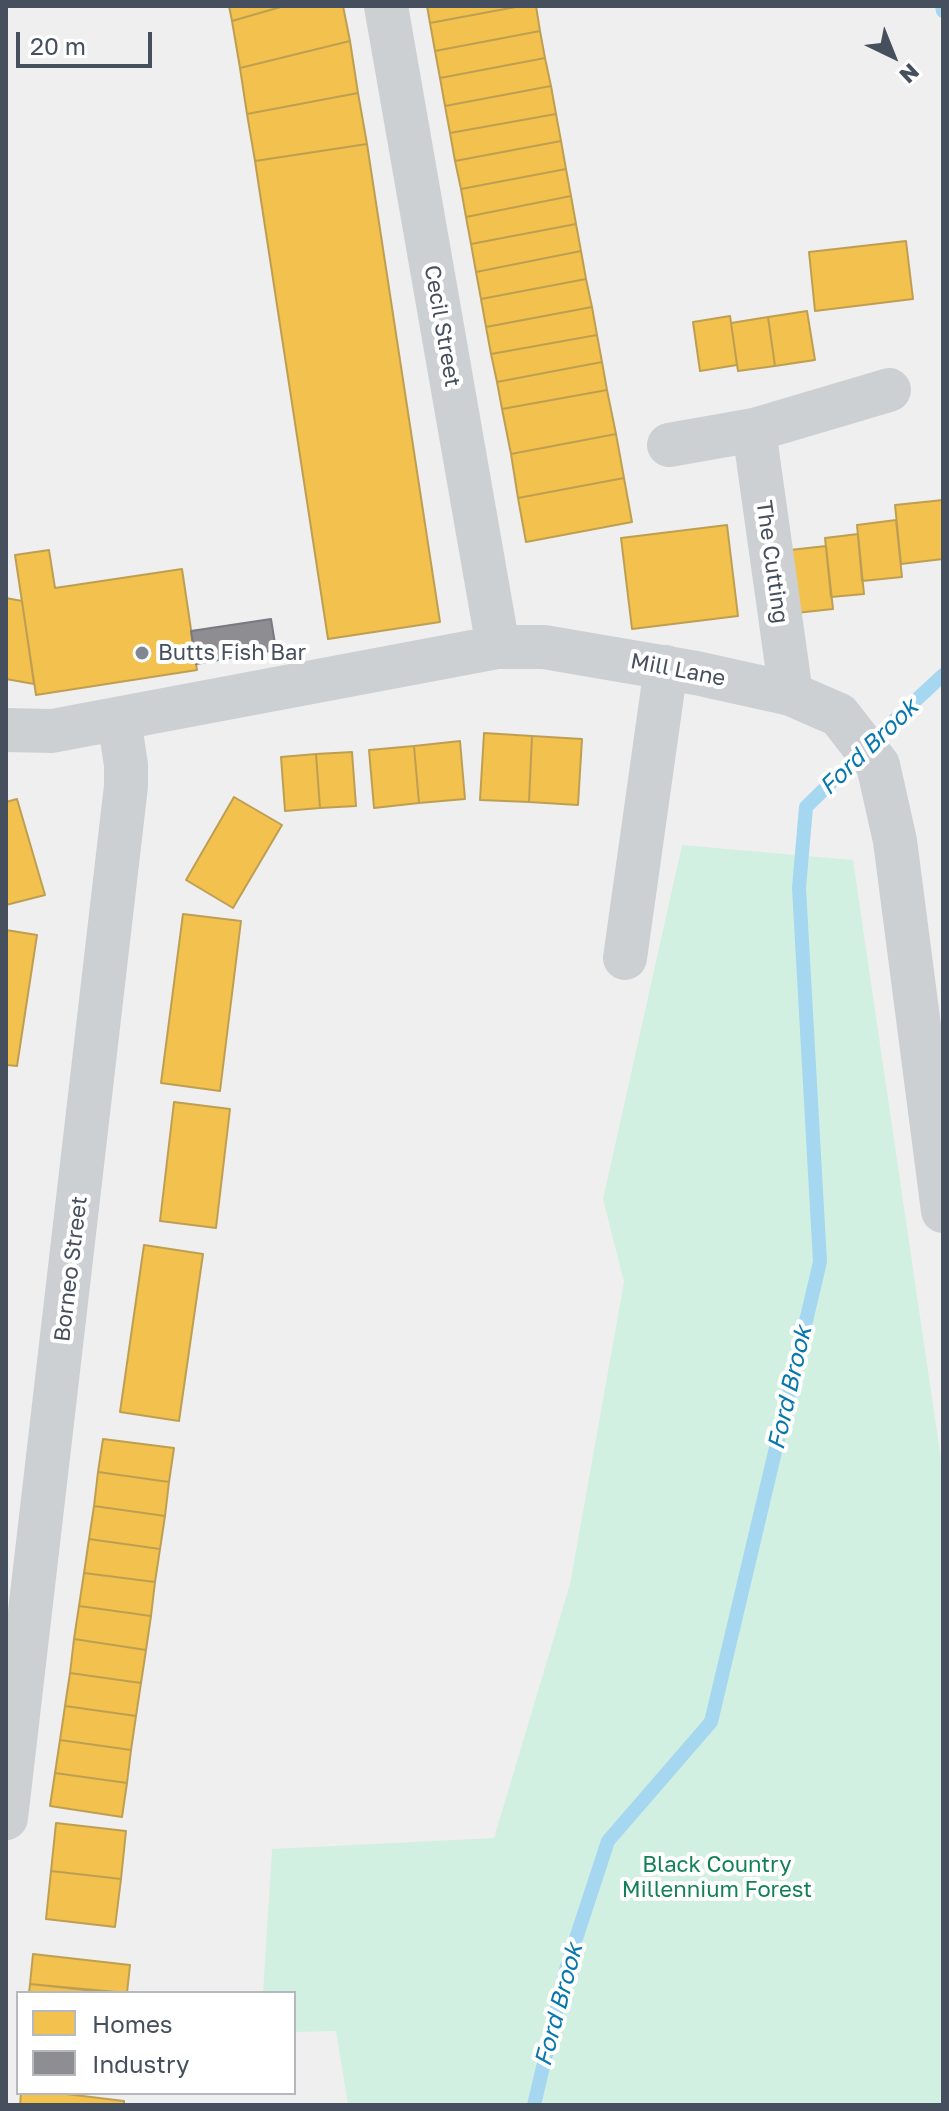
<!DOCTYPE html>
<style>
body{margin:0}
#map{position:relative;width:949px;height:2111px;overflow:hidden;background:#f0efef;font-family:"Golos Text",sans-serif}
canvas{display:block}
.frame{position:absolute;inset:0;border:8px solid #454f5d;pointer-events:none}
.legend{position:absolute;left:16px;top:1991px;width:280px;height:104px;box-sizing:border-box;background:#fff;border:2px solid #b5b9be;margin:0;padding:10px 14px;list-style:none;font-size:24px;color:#454f5d}
.legend li{display:flex;align-items:center;gap:16px;height:40px}
.legend b{width:40px;border:2px solid #b5b9be}
.north{position:absolute;left:853px;top:16px;width:80px;height:80px;-webkit-text-stroke:6px #fff;paint-order:stroke;rotate:137deg;font-size:22px;font-weight:700;line-height:32px;text-align:center;color:#454f5d}
.north::after{content:'';display:block;margin:auto;width:28px;height:36px;background:#454f5d;clip-path:polygon(50% 0,100% 100%,50% 72%,0 100%)}
.scale{position:absolute;left:16px;top:32px;width:136px;height:36px;box-sizing:border-box;border:4px solid #454f5d;border-top:0;padding-left:10px;font-size:24px;line-height:28px;white-space:nowrap;color:#454f5d;-webkit-text-stroke:6px #fff;paint-order:stroke}
</style>
<div id="map">
<canvas width="949" height="2111"></canvas>
<div class="frame"></div>
<ul class="legend">
<li><b style="height:22px;background:#f2c14e"></b>Homes</li>
<li><b style="height:22px;background:#8d8d92"></b>Industry</li>
</ul>
<div class="north">N</div>
<div class="scale">20 m</div>
</div>
<script>
const ctx = document.querySelector('canvas').getContext('2d');
ctx.lineJoin = 'round';
function fillPath(path, color) {
  ctx.fillStyle = color;
  ctx.fill(path, 'evenodd');
}
function stroke(path, color, width, dash) {
  ctx.strokeStyle = color;
  ctx.lineWidth = width;
  ctx.lineCap = dash ? 'butt' : 'round';
  ctx.setLineDash(dash || []);
  ctx.stroke(path);
}
function label(font, color, halo, rows, align = 'center') {
  ctx.font = font + ' "Golos Text",sans-serif';
  ctx.lineWidth = 8;
  ctx.setLineDash([]);
  ctx.textBaseline = 'middle';
  ctx.strokeStyle = halo;
  ctx.fillStyle = color;
  for (const [text, x, y, turn = 0] of rows) {
    ctx.save();
    ctx.translate(x, y);
    ctx.rotate((+turn || 0) * Math.PI / 180);
    ctx.textAlign = isNaN(turn) ? turn : align;
    if (halo) ctx.strokeText(text, 0, 0);
    ctx.fillText(text, 0, 0);
    ctx.restore();
  }
}
const green = new Path2D(`
 M 682,845 L 853,860 L 943,1473 L 943,2105 L 348,2105 L 336,2031 L 294,2032 L 294,1993 L 263,1993 L 272,1849 L 494,1838 L 570,1584 L 624,1282 L 603,1199 Z`);
const homes = new Path2D(`
 M 229,6 L 284,6 L 232,21 Z
 M 284,6 L 343,6 L 350,41 L 240,68 L 232,21 Z
 M 427,6 L 521,6 L 430,23 Z
 M 521,6 L 536,6 L 540,31 L 435,51 L 430,23 Z
 M 540,31 L 545,58 L 440,78 L 435,51 Z
 M 350,41 L 358,93 L 247,114 L 240,68 Z
 M 545,58 L 551,86 L 445,106 L 440,78 Z
 M 551,86 L 556,114 L 450,133 L 445,106 Z
 M 358,93 L 367,144 L 255,161 L 247,114 Z
 M 556,114 L 561,141 L 455,161 L 450,133 Z
 M 561,141 L 566,169 L 461,189 L 455,161 Z
 M 367,144 L 440,622 L 328,639 L 255,161 Z
 M 566,169 L 571,196 L 466,217 L 461,189 Z
 M 571,196 L 576,224 L 471,244 L 466,217 Z
 M 576,224 L 581,251 L 476,272 L 471,244 Z
 M 906,241 L 913,299 L 815,311 L 809,252 Z
 M 581,251 L 586,279 L 481,299 L 476,272 Z
 M 586,279 L 592,307 L 486,327 L 481,299 Z
 M 592,307 L 597,335 L 491,354 L 486,327 Z
 M 807,311 L 815,360 L 775,366 L 768,317 Z
 M 730,316 L 737,365 L 700,371 L 693,322 Z
 M 768,317 L 775,366 L 738,371 L 731,323 Z
 M 597,335 L 602,362 L 497,382 L 491,354 Z
 M 602,362 L 607,390 L 502,409 L 497,382 Z
 M 607,390 L 616,434 L 511,454 L 502,409 Z
 M 616,434 L 624,478 L 518,498 L 511,454 Z
 M 624,478 L 632,522 L 526,542 L 518,498 Z
 M 943,500 L 943,559 L 901,564 L 895,505 Z
 M 896,520 L 902,577 L 862,581 L 857,525 Z
 M 727,525 L 738,616 L 632,629 L 621,538 Z
 M 858,534 L 864,594 L 831,597 L 825,538 Z
 M 826,546 L 833,609 L 796,613 L 790,550 Z
 M 49,550 L 55,588 L 182,569 L 197,670 L 36,695 L 15,555 Z
 M 6,598 L 22,601 L 34,684 L 6,679 Z
 M 484,733 L 532,736 L 529,802 L 480,800 Z
 M 532,736 L 582,739 L 578,805 L 529,802 Z
 M 460,741 L 465,799 L 419,803 L 414,746 Z
 M 414,746 L 419,803 L 374,808 L 369,750 Z
 M 352,752 L 356,806 L 320,808 L 316,754 Z
 M 316,754 L 320,808 L 285,811 L 281,757 Z
 M 234,797 L 282,825 L 233,908 L 186,880 Z
 M 17,799 L 45,895 L 6,905 L 6,802 Z
 M 183,914 L 241,921 L 220,1091 L 161,1083 Z
 M 6,930 L 37,935 L 17,1066 L 6,1065 Z
 M 174,1102 L 230,1109 L 216,1228 L 160,1221 Z
 M 144,1245 L 203,1254 L 179,1421 L 120,1412 Z
 M 103,1439 L 174,1448 L 169,1482 L 98,1472 Z
 M 98,1472 L 169,1482 L 165,1516 L 94,1506 Z
 M 94,1506 L 165,1516 L 160,1549 L 89,1539 Z
 M 89,1539 L 160,1549 L 155,1582 L 84,1573 Z
 M 84,1573 L 155,1582 L 151,1616 L 79,1606 Z
 M 79,1606 L 151,1616 L 146,1650 L 74,1639 Z
 M 74,1639 L 146,1650 L 141,1683 L 70,1673 Z
 M 70,1673 L 141,1683 L 136,1716 L 65,1706 Z
 M 65,1706 L 136,1716 L 131,1750 L 60,1740 Z
 M 60,1740 L 131,1750 L 127,1783 L 55,1773 Z
 M 55,1773 L 127,1783 L 122,1817 L 50,1806 Z
 M 56,1823 L 126,1831 L 121,1879 L 51,1871 Z
 M 51,1871 L 121,1879 L 115,1927 L 46,1919 Z
 M 33,1954 L 130,1965 L 127,1993 L 30,1984 Z
 M 30,1984 L 113,1993 L 29,1993 Z
 M 21,2093 L 58,2093 L 124,2101 L 124,2105 L 20,2105 Z`);
const industry = new Path2D(`
 M 271,619 L 276,650 L 196,664 L 191,631 Z`);
const stream = new Path2D(`
 M 942,6 L 943,11
 M 534,2105 L 567,1966 L 608,1841 L 711,1722 L 820,1262 L 799,888 L 806,807 L 899,716 L 943,675`);
const minor = new Path2D(`
 M 386,6 L 498,647
 M 754,430 L 791,694
 M 669,445 L 754,430 L 889,390
 M 6,730 L 52,731 L 498,647 L 544,647 L 696,673 L 791,694 L 839,715 L 878,765 L 895,841 L 943,1211
 M 625,958 L 666,667
 M 6,1818 L 126,786 L 126,765 L 119,719`);
const markers = [
 [142,653,8,"#818790"]
];
const streetNames = [
 ["Cecil Street",442,326,80],
 ["The Cutting",772,562,82],
 ["Mill Lane",678,670,11],
 ["Borneo Street",71,1269,-83]
];
const poiNames = [
 ["Butts Fish Bar",158,653]
];
const parkNames = [
 ["Black Country",717,1865],
 ["Millennium Forest",717,1890]
];
const waterNames = [
 ["Ford Brook",869,747,-44],
 ["Ford Brook",790,1388,-77],
 ["Ford Brook",559,2005,-75]
];
fillPath(green, '#d2f0e1');
fillPath(homes, '#f2c14e');
stroke(homes, '#be9f52', 2);
fillPath(industry, '#8d8d92');
stroke(industry, '#777a82', 2);
stroke(stream, '#a5d7f0', 14);
stroke(minor, '#cdd0d3', 44);
for (const [x, y, r, color] of markers) {
  const dot = new Path2D();
  dot.arc(x, y, r, 0, 2 * Math.PI);
  ctx.fillStyle = color;
  ctx.fill(dot);
  stroke(dot, '#fff', 3);
}
label('22px', '#454f5d', '#fff', streetNames);
label('22px', '#454f5d', '#fff', poiNames, 'left');
label('22px', '#138157', '#fff', parkNames);
label('italic 24px', '#0677af', '#fff', waterNames);
</script>
